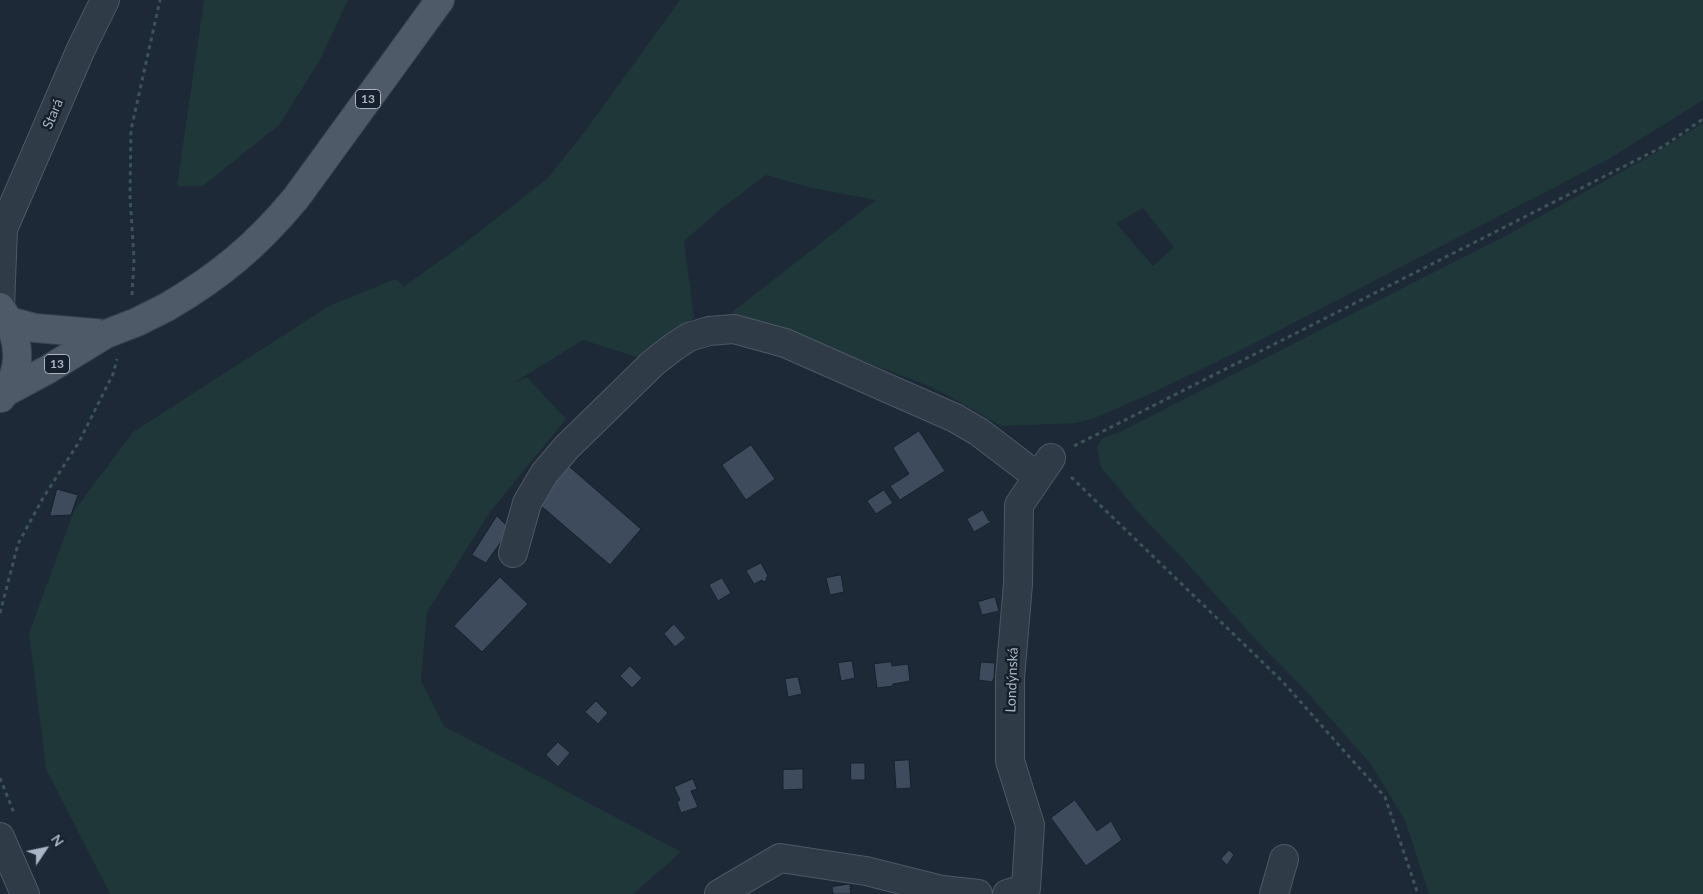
<!DOCTYPE html>
<meta charset="utf-8">
<style>
body{margin:0}
#map{position:relative;width:1703px;height:894px;overflow:hidden;background:#1d2937;font-family:Lato,sans-serif}
canvas{display:block}
.north{position:absolute;left:20px;top:824px;width:50px;height:50px;-webkit-text-stroke:4px #16202c;paint-order:stroke;rotate:56deg;font-size:14px;font-weight:700;line-height:20px;text-align:center;color:#aab5c5}
.north::after{content:'';display:block;margin:auto;width:18px;height:22px;background:#aab5c5;clip-path:polygon(50% 0,100% 100%,50% 72%,0 100%)}
</style>
<div id="map">
<canvas width="1703" height="894"></canvas>
<div class="north">N</div>
</div>
<script>
const ctx = document.querySelector('canvas').getContext('2d');
ctx.lineJoin = 'round';
function fillPath(path, color) {
  ctx.fillStyle = color;
  ctx.fill(path, 'evenodd');
}
function stroke(path, color, width, dash) {
  ctx.strokeStyle = color;
  ctx.lineWidth = width;
  ctx.lineCap = dash ? 'butt' : 'round';
  ctx.setLineDash(dash || []);
  ctx.stroke(path);
}
function label(font, color, halo, rows, align = 'center') {
  ctx.font = font + ' Lato,sans-serif';
  ctx.lineWidth = 5;
  ctx.setLineDash([]);
  ctx.textBaseline = 'middle';
  ctx.strokeStyle = halo;
  ctx.fillStyle = color;
  for (const [text, x, y, turn = 0] of rows) {
    ctx.save();
    ctx.translate(x, y);
    ctx.rotate((+turn || 0) * Math.PI / 180);
    ctx.textAlign = isNaN(turn) ? turn : align;
    if (halo) ctx.strokeText(text, 0, 0);
    ctx.fillText(text, 0, 0);
    ctx.restore();
  }
}
const green = new Path2D(`
 M 204,0 L 348,0 L 320,60 L 279,125 L 203,186 L 177,186 Z
 M 680,0 L 1703,0 L 1703,100 L 1607,160 L 1245,348 L 1148,395 L 1097,417 L 1076,423 L 1001,426 L 949,396 L 926,385 L 809,340 L 731,313 L 876,200 L 812,188 L 766,175 L 722,208 L 684,241 L 694,318 L 637,357 L 583,340 L 512,384 L 527,377 L 566,419 L 490,512 L 427,612 L 421,681 L 444,726 L 681,852 L 633,894 L 110,894 L 46,769 L 29,633 L 74,511 L 133,432 L 329,306 L 395,279 L 403,285 L 402,288 L 465,243 L 548,178 L 586,130 ZM 1143,208 L 1174,247 L 1153,266 L 1116,223 Z
 M 1703,123 L 1703,894 L 1429,894 L 1405,820 L 1370,763 L 1304,689 L 1259,643 L 1184,560 L 1138,512 L 1101,467 L 1097,447 L 1103,438 L 1120,432 L 1503,237 L 1659,151 Z`);
const building = new Path2D(`
 M 919,431 L 945,471 L 900,500 L 890,486 L 909,474 L 893,448 Z
 M 751,445 L 775,479 L 746,500 L 722,465 Z
 M 564,462 L 641,529 L 610,565 L 533,499 Z
 M 57,489 L 78,495 L 71,515 L 50,516 Z
 M 884,490 L 893,503 L 876,514 L 867,501 Z
 M 983,510 L 989,521 L 990,520 L 991,522 L 974,532 L 967,519 Z
 M 497,516 L 510,529 L 486,563 L 472,555 Z
 M 761,563 L 768,576 L 766,578 L 767,580 L 764,582 L 762,580 L 754,584 L 746,571 Z
 M 841,575 L 844,592 L 830,595 L 826,578 Z
 M 500,577 L 528,604 L 482,652 L 454,626 Z
 M 722,578 L 731,593 L 718,601 L 709,585 Z
 M 995,597 L 999,611 L 982,615 L 978,602 Z
 M 674,624 L 686,638 L 675,647 L 664,634 Z
 M 852,661 L 855,678 L 841,681 L 838,663 Z
 M 891,662 L 892,666 L 908,664 L 910,681 L 893,684 L 893,686 L 877,688 L 874,664 Z
 M 981,662 L 995,663 L 994,678 L 992,682 L 979,680 Z
 M 630,666 L 642,678 L 632,688 L 620,676 Z
 M 798,677 L 802,694 L 788,697 L 785,679 Z
 M 596,701 L 608,713 L 598,724 L 585,712 Z
 M 558,742 L 570,753 L 558,767 L 546,755 Z
 M 909,760 L 911,788 L 896,789 L 894,761 Z
 M 851,763 L 865,763 L 865,780 L 851,780 Z
 M 803,769 L 803,789 L 783,790 L 783,770 Z
 M 693,779 L 697,789 L 691,791 L 698,807 L 681,813 L 677,802 L 680,800 L 674,787 Z
 M 1075,800 L 1097,831 L 1111,821 L 1122,840 L 1086,866 L 1051,818 Z
 M 1229,850 L 1234,855 L 1227,865 L 1221,859 Z
 M 850,884 L 850,887 L 852,886 L 852,888 L 850,888 L 851,894 L 833,894 L 832,887 Z`);
const path = new Path2D(`
 M 132,295 L 134,259 L 130,196 L 131,130 L 160,0
 M 1074,446 L 1664,146 L 1703,119
 M 1071,477 L 1282,681 L 1385,797 L 1418,894
 M 0,613 L 18,544 L 43,498 L 79,442 L 113,374 L 117,359
 M 0,778 L 14,813`);
const minor = new Path2D(`
 M 513,553 L 527,503 L 544,474 L 566,448 L 653,363 L 675,346 L 689,337 L 709,331 L 734,329 L 785,343 L 955,418 L 979,432 L 1038,477
 M 719,894 L 780,858 L 866,871 L 942,890 L 978,894
 M 1007,894 L 1026,888 L 1030,825 L 1010,761 L 1010,678 L 1018,584 L 1019,505 L 1051,458
 M 1274,894 L 1284,859`);
const tertiary = new Path2D(`
 M 0,307 L 3,229 L 81,49 L 105,0
 M 0,837 L 25,894`);
const primary = new Path2D(`
 M 0,307 C 20,336 25,369 1,398
 M 167,307 C 220,276 257,245 296,198 L 440,0
 M 9,321 L 35,328 L 106,334
 M 6,392 L 47,370 L 106,334`);
const primaryBridge = new Path2D(`
 M 106,334 L 137,322 L 167,307`);
const shields = [
 [368,99,25],
 [57,364,25]
];
const shieldNames = [
 ["13",368,99],
 ["13",57,364]
];
const streetNames = [
 ["Stará",53,114,-67],
 ["Londýnská",1012,680,-88]
];
fillPath(green, '#1f3738');
fillPath(building, '#3d4b5d');
stroke(building, '#18222e', 1);
stroke(minor, '#4e5866', 30);
stroke(tertiary, '#4e5866', 30);
stroke(primary, '#3a4451', 30);
stroke(path, '#3c5456', 3, [4, 4]);
stroke(minor, '#303b48', 28);
stroke(tertiary, '#303b48', 28);
stroke(primary, '#4e5a68', 28);
stroke(primaryBridge, '#3a4451', 30, []);
stroke(primaryBridge, '#4e5a68', 28);
for (const [x, y, w] of shields) {
  const box = new Path2D();
  box.roundRect(x - w / 2, y - 9.5, w, 19, 4);
  ctx.fillStyle = '#16202c';
  ctx.fill(box);
  stroke(box, '#aab5c5', 1);
}
label('bold 12px', '#aab5c5', null, shieldNames);
label('14px', '#aab5c5', '#16202c', streetNames);
</script>
